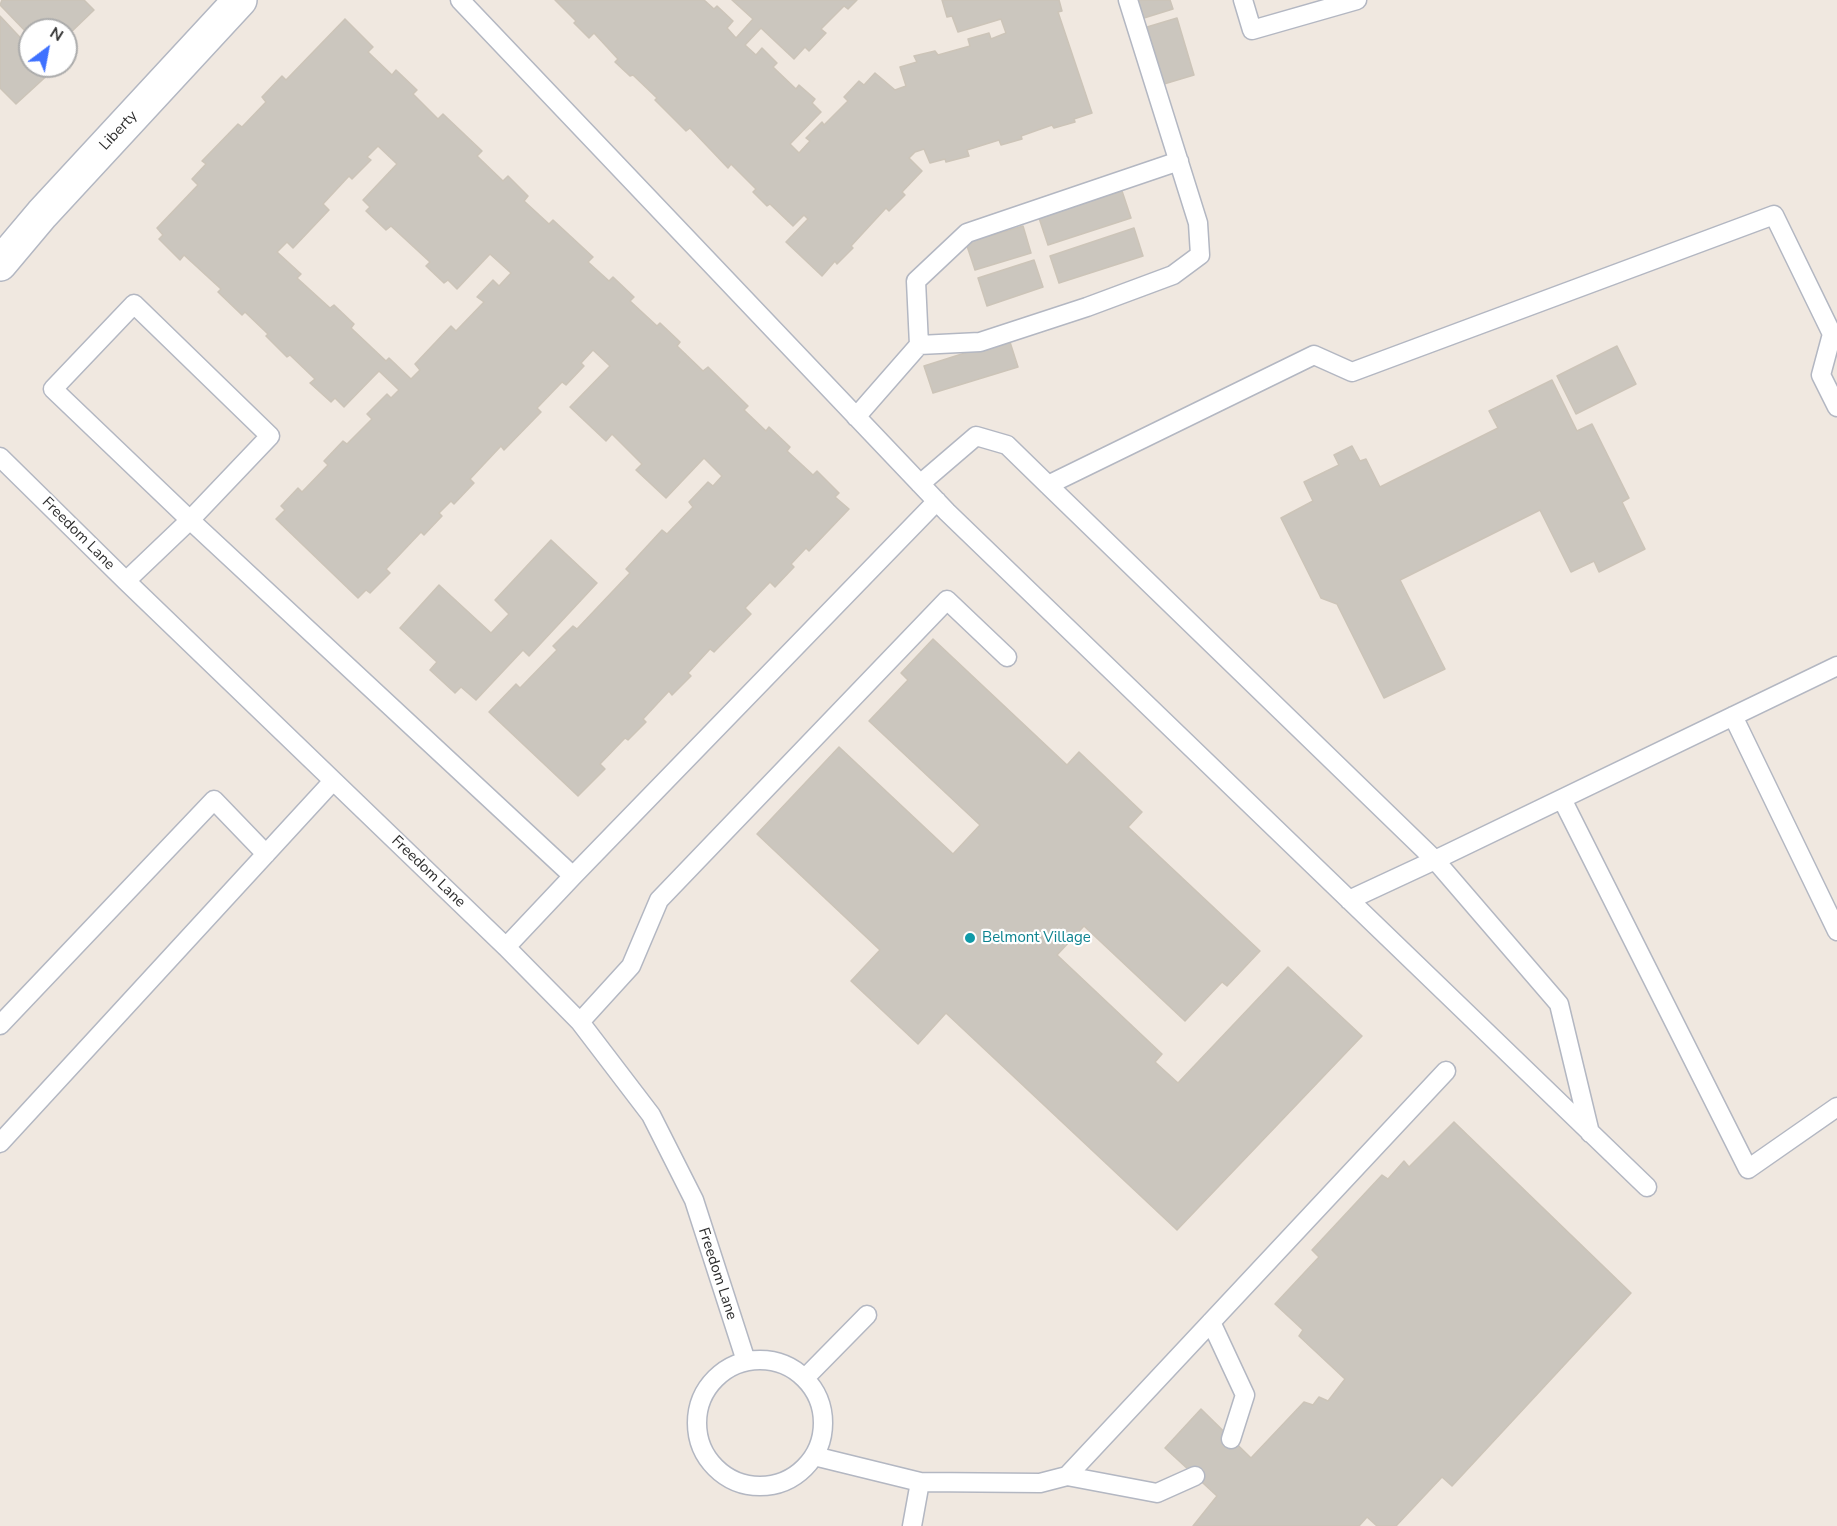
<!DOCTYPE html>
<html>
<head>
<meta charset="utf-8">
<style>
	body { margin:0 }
	#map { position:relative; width:1837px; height:1526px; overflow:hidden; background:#f0e8e0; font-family:"Nunito Sans",sans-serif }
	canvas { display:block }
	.north { position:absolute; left:18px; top:18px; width:60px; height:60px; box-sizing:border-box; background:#fff; border:2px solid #ababab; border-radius:50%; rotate:32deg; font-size:16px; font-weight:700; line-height:24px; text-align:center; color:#2e2e2e }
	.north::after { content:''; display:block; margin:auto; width:21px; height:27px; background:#3e71ff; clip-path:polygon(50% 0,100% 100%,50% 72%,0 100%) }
</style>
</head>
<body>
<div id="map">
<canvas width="1837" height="1526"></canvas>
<div class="north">N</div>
</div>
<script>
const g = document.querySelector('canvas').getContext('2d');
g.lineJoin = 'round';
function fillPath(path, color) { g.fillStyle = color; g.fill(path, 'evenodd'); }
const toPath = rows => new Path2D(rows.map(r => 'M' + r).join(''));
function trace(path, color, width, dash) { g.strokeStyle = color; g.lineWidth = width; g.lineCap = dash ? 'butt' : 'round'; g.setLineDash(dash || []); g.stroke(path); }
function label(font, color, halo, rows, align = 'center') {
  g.font = font + ' "Nunito Sans",sans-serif'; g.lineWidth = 4.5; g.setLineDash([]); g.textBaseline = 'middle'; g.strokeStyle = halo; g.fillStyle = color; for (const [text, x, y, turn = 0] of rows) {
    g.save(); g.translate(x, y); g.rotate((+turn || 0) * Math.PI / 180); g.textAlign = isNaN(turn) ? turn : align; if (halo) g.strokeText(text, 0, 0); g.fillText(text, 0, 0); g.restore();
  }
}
const building = toPath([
	[2,0,84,0,94,10,66,37,66,30,30,30,30,36,0,5,2,0],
	[555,0,704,0,714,9,717,6,733,21,727,28,736,38,753,19,732,0,857,0,848,9,844,6,821,29,826,33,809,51,805,47,794,59,761,28,745,45,756,55,762,48,777,63,773,67,796,89,799,85,815,99,812,103,821,112,790,144,799,153,810,141,806,138,822,122,824,125,848,101,844,97,859,81,864,85,875,73,895,90,906,86,900,67,917,62,914,56,935,51,938,55,970,46,968,39,989,33,991,39,1006,33,1001,19,958,32,952,16,947,17,942,0,1059,0,1062,11,1058,12,1092,113,1074,119,1075,122,1054,128,1052,125,1021,136,1022,139,1001,145,999,140,967,150,969,156,946,162,945,159,930,163,924,149,915,152,909,158,922,171,902,192,905,195,889,211,886,208,851,246,853,248,837,264,835,261,822,276,786,242,808,219,804,215,793,226,770,204,767,206,753,192,756,189,731,164,728,168,690,128,686,131,655,100,657,98,633,75,630,76,615,62,618,59,594,33,589,38,574,23,576,21,555,0],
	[1138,0,1170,0,1173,9,1144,18,1138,0],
	[0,16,30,48,30,66,47,66,52,71,16,104,0,88,0,16],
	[1177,18,1194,75,1164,84,1147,27,1177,18],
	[345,19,373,47,368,52,392,75,396,70,417,90,413,94,438,119,443,114,482,151,477,156,503,181,508,176,528,196,524,201,549,224,553,220,593,257,588,262,609,281,613,277,634,297,630,301,657,326,660,323,680,342,677,346,703,371,708,367,748,406,744,410,766,431,769,427,790,447,787,451,813,475,817,471,839,493,835,497,849,509,809,551,806,548,791,564,794,567,775,587,770,582,745,608,751,614,714,652,710,649,688,673,691,676,672,695,669,691,643,719,646,722,628,740,625,738,600,764,605,769,578,796,489,712,516,684,520,688,557,650,553,646,573,626,577,629,630,573,626,569,662,530,667,534,693,507,689,502,708,482,713,486,722,476,704,458,666,498,636,470,642,464,612,434,606,441,570,407,610,366,593,350,581,363,584,366,566,385,562,382,537,408,541,412,504,450,501,446,470,479,474,483,454,504,451,501,439,513,442,516,424,535,421,532,386,569,390,573,370,593,366,590,358,598,276,519,285,510,281,506,298,488,302,492,328,465,324,461,343,441,347,444,372,419,367,414,387,394,391,398,399,390,379,371,344,407,335,398,331,402,310,383,315,379,290,355,287,357,266,336,268,334,245,312,242,315,218,292,221,289,184,255,180,260,159,239,163,235,157,228,198,185,192,179,206,164,202,161,238,124,242,127,266,102,262,97,282,76,286,80,345,19],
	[378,146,397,164,363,200,370,207,366,211,386,230,391,226,430,262,426,266,444,283,448,280,457,289,490,254,511,273,499,286,493,280,477,297,484,302,456,331,451,326,415,364,420,370,411,379,389,358,386,361,351,328,354,324,334,305,330,308,297,278,301,274,277,252,287,242,293,248,329,210,323,204,349,176,352,179,371,160,367,157,378,146],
	[1122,191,1131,218,1048,245,1039,218,1122,191],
	[1023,226,1031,253,975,270,966,243,1023,226],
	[1134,228,1143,256,1059,283,1050,256,1134,228],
	[1034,260,1043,287,987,306,978,278,1034,260],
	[1009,339,1018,367,933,393,924,366,1009,339],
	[1617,346,1636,384,1576,414,1557,376,1617,346],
	[1552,380,1577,431,1592,424,1629,498,1622,502,1645,549,1599,572,1594,561,1571,572,1540,510,1400,580,1445,669,1384,698,1337,604,1321,598,1281,518,1313,501,1304,482,1339,465,1334,455,1352,446,1360,461,1366,459,1380,487,1498,428,1489,411,1552,380],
	[551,540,597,583,529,656,523,650,476,700,461,687,455,693,430,670,437,662,400,628,439,585,491,633,509,614,495,600,551,540],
	[933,639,1067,765,1079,752,1142,812,1128,827,1260,951,1227,986,1222,982,1185,1021,1084,926,1057,955,1162,1054,1155,1062,1178,1083,1288,967,1362,1036,1177,1230,946,1013,918,1044,851,981,880,950,757,834,839,747,953,854,980,825,869,721,908,680,901,673,933,639],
	[1454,1122,1631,1293,1452,1486,1442,1477,1396,1526,1377,1526,1367,1517,1359,1526,1193,1526,1217,1496,1165,1448,1201,1409,1251,1458,1304,1402,1313,1405,1319,1397,1328,1401,1345,1379,1299,1336,1303,1330,1275,1304,1319,1257,1312,1250,1382,1175,1388,1179,1404,1161,1409,1167,1454,1122]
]);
fillPath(building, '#cbc6be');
trace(building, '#ccc4b8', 1.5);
const lane = toPath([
	[460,0,947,512,1647,1187],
	[1243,0,1252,30,1357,0],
	[919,345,916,281,967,233,1179,161],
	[856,417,919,345,980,342,1087,307,1173,275,1200,255,1198,223,1128,0],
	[0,457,126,581,506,947,580,1022,651,1115,694,1200,746,1361],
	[920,484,976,436,1007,445,1048,485,1435,860,1559,1004,1590,1133],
	[1048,485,1314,355,1352,372,1774,215,1832,334,1821,375,1837,407],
	[126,581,190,520,270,436,134,304,53,389,190,520,573,876],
	[1733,716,1837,931],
	[1562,799,1748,1169,1837,1107],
	[1349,900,1435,860,1837,666],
	[506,947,573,876,937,501],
	[580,1022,631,966,659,900,947,600,1007,657],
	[0,1025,214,800,266,854],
	[0,1143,333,781],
	[1211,1322,1245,1395,1231,1439],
	'697 1423a63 63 0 1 1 126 0a63 63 0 1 1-126 0Z',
	[805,1378,867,1315],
	[814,1456,920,1482,1040,1483,1067,1476,1446,1071],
	[1067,1476,1157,1493,1195,1476],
	[912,1526,920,1482]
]);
const street = toPath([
	[0,264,42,214,240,0]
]);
trace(lane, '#b3b7c2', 21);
trace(street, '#b3b7c2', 36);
trace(lane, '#fff', 18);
trace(street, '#fff', 33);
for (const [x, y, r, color] of [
	[970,938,6,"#0f9aa8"]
]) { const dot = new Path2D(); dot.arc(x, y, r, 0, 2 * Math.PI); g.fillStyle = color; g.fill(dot); trace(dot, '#fff', 2); }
label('15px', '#2e2e2e', '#fff', [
	["Liberty",119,131,-47],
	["Freedom Lane",78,534,45],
	["Freedom Lane",428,872,44],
	["Freedom Lane",717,1274,72]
]);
label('15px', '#0d838f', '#fff', [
	["Belmont Village",982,938]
], 'left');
</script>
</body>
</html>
